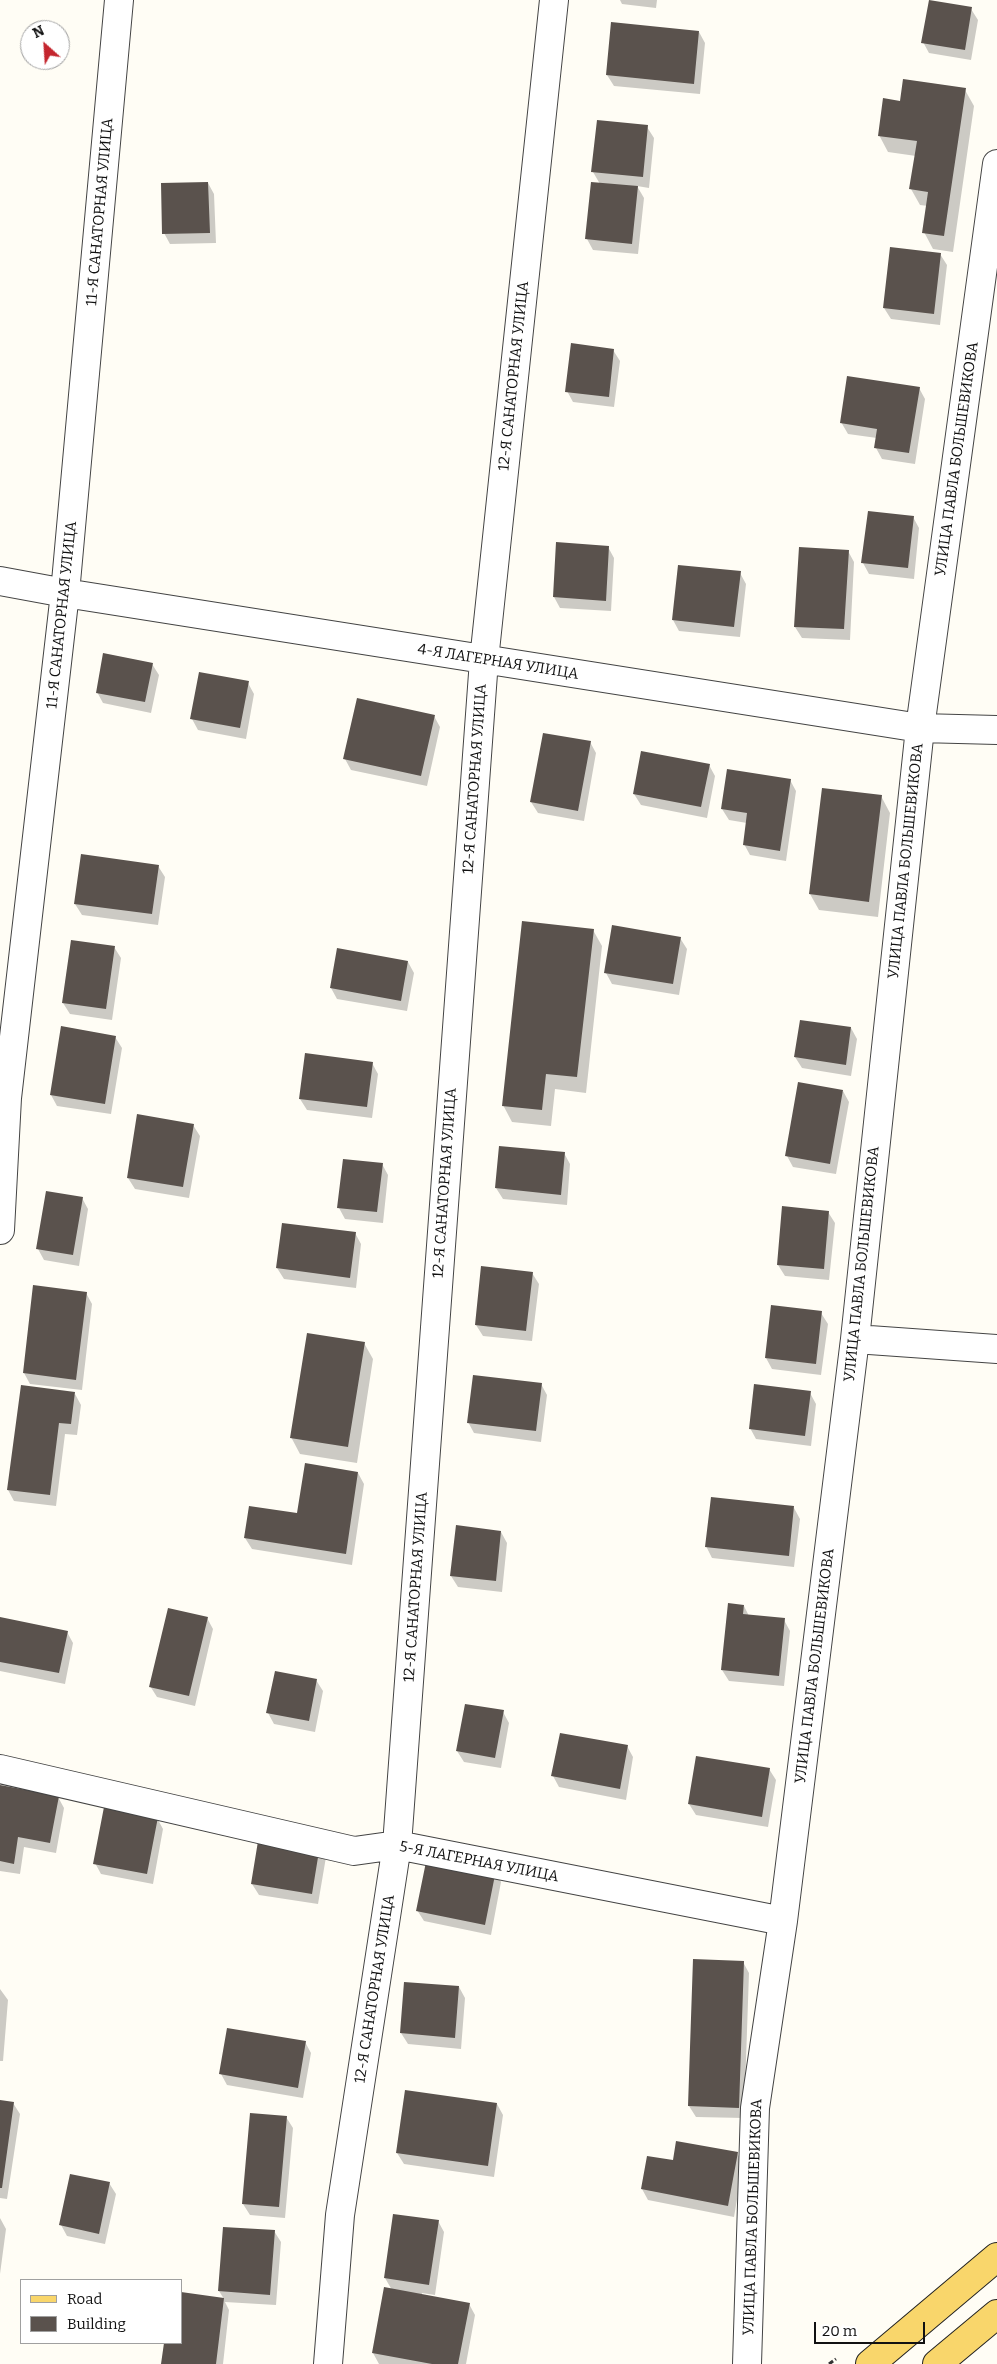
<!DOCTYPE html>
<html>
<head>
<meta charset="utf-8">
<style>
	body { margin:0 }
	#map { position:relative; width:997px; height:2364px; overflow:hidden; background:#fffdf5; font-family:Bitter,serif }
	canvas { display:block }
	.legend { position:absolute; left:20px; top:2279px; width:162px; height:65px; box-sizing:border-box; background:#fff; border:1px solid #a0a0a0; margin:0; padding:6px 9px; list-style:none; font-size:15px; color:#111 }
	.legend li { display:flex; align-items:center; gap:10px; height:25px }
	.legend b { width:25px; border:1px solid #a0a0a0 }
	.north { position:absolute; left:20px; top:20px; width:50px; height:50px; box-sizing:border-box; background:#fff; border:1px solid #a0a0a0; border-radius:50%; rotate:334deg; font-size:14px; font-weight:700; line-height:20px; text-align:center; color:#111 }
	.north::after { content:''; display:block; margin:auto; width:18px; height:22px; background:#c4262e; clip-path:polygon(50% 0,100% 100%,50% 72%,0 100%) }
	.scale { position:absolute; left:814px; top:2322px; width:111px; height:22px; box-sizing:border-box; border:2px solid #111; border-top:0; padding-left:6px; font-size:15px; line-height:18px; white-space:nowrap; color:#111; -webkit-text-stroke:4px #fff; paint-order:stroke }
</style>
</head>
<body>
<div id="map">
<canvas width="997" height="2364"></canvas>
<ul class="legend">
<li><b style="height:6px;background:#f9d66b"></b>Road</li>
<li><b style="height:14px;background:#5a524d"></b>Building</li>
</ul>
<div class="north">N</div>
<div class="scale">20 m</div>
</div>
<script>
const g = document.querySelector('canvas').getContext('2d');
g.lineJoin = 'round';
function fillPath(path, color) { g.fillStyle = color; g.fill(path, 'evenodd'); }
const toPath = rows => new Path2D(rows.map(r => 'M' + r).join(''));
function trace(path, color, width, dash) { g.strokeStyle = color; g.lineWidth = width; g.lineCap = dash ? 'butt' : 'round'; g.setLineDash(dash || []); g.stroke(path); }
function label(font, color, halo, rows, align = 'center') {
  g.font = font + ' Bitter,serif'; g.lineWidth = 5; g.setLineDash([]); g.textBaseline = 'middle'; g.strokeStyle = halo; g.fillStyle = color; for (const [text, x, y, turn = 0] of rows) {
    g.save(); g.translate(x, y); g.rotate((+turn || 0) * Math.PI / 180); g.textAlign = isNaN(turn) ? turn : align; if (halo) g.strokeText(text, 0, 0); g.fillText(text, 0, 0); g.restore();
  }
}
fillPath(toPath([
	[620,0,657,0,656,8,622,4],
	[971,9,978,20,971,60,929,53,923,42],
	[699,32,705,43,700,94,614,86,607,75],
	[965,90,974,106,953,252,933,249,924,232,928,206,920,205,911,189,916,156,888,152,879,135,901,102],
	[647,127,654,138,649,188,637,186,644,198,638,254,593,250,587,239,600,184,593,172],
	[208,183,214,194,216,243,170,244,164,233],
	[891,248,940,254,947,265,940,325,891,319,884,308],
	[613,350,620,361,614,407,573,402,567,391],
	[919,388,925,399,915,464,882,459,876,448,877,438,848,434,841,422],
	[913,517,919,528,914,579,869,574,863,563],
	[608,547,614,558,611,611,560,608,554,597],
	[848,551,854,562,850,640,802,638,795,627],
	[740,573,746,584,740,637,679,631,673,620],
	[152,664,159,675,151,713,103,703,97,692],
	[248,683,254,694,246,739,198,730,192,719],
	[434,716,440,727,427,786,351,770,345,759],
	[590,742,596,753,584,821,538,813,531,802],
	[709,765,715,776,707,818,641,805,634,794],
	[790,780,796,791,786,861,750,855,744,844,747,823,729,820,722,809],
	[823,789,881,796,890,813,878,917,819,910,810,894],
	[158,866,165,877,158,925,82,915,75,904],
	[593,930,602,946,586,1093,555,1089,551,1126,512,1122,503,1105],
	[680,938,687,949,679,995,612,984,606,973],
	[114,947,121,958,112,1020,70,1014,63,1003],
	[408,962,414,973,407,1011,337,999,331,988],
	[62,1028,115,1037,122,1048,111,1114,57,1106,51,1095],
	[851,1028,857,1039,851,1076,802,1068,795,1057],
	[372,1063,378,1074,372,1118,307,1110,300,1099],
	[843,1091,849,1102,836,1174,793,1167,787,1156],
	[193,1125,200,1136,189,1198,135,1189,128,1178],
	[500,1148,564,1153,570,1164,567,1205,503,1199,496,1188],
	[382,1164,388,1175,383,1223,345,1219,339,1208],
	[82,1198,88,1209,79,1266,44,1260,38,1249],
	[828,1212,835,1223,829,1280,785,1276,778,1265],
	[355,1233,361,1244,356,1288,284,1279,277,1268],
	[532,1273,539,1284,532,1341,483,1336,476,1325],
	[86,1293,92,1304,82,1390,30,1384,24,1373],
	[821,1313,828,1324,821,1375,772,1369,766,1358],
	[364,1343,373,1359,357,1463,300,1454,291,1437],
	[541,1384,547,1395,541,1442,474,1433,468,1422],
	[810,1393,816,1404,811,1446,756,1439,750,1428],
	[75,1394,81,1405,77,1435,65,1434,56,1506,14,1501,8,1490],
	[358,1473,364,1484,352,1565,252,1549,245,1538,298,1514],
	[794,1508,800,1519,794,1567,712,1558,706,1546],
	[501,1532,507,1543,502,1592,458,1587,451,1576],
	[744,1606,749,1616,784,1620,790,1631,784,1686,729,1681,722,1670],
	[207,1618,213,1629,195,1706,157,1697,150,1686],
	[0,1619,67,1632,73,1643,65,1684,0,1671],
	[316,1680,323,1691,315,1732,274,1724,268,1713],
	[503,1712,509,1723,501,1768,464,1762,457,1751],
	[627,1746,633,1757,626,1800,559,1787,553,1776],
	[769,1769,776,1780,768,1827,696,1815,689,1804],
	[0,1786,58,1797,64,1808,56,1853,24,1847,20,1874,0,1871],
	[157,1818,163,1829,153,1884,101,1874,95,1863],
	[260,1837,326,1857,318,1904,259,1895,252,1884],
	[495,1871,501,1882,491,1935,424,1921,417,1910],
	[743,1962,749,1973,744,2118,696,2117,689,2106],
	[459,1987,465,1998,461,2049,408,2044,401,2033],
	[0,1989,8,2000,3,2061,0,2061],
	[305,2042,311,2053,303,2098,227,2085,221,2074],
	[0,2101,13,2103,20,2114,7,2199,0,2198],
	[497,2104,503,2115,494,2177,404,2164,397,2153],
	[286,2117,293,2128,285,2218,250,2215,243,2204],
	[737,2153,743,2164,734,2217,648,2200,642,2189,674,2162],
	[109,2183,116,2194,105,2244,67,2236,61,2225],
	[0,2218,6,2229,0,2274],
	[438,2221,444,2232,435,2295,422,2293,422,2296,469,2304,475,2315,466,2364,379,2364,373,2353,392,2290,385,2278],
	[274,2231,281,2242,276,2305,225,2302,229,2310,223,2364,162,2364,165,2343,181,2343,181,2294,224,2299,219,2291]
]), '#0003');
fillPath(toPath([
	[929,0,972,7,965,50,921,43],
	[611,22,699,31,694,84,606,75],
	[903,79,966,88,944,236,922,233,928,192,909,189,917,141,878,136,883,98,900,101],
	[597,120,648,125,643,177,591,172],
	[208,182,210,233,162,234,161,183],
	[591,182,638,186,632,244,585,239],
	[890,247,941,253,934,314,883,308],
	[571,343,614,349,609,397,565,392],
	[847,376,920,387,909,453,874,448,877,429,840,423],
	[868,511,914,516,908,568,861,563],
	[556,542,609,546,606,601,553,597],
	[799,547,849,550,844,629,794,627],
	[678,565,741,571,734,627,672,620],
	[103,653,153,663,145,702,96,693],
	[199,672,249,681,240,728,190,719],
	[357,698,435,715,421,776,343,759],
	[543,733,591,741,578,811,530,802],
	[641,751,710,764,701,807,633,794],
	[727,769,791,779,780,851,743,845,747,813,721,809],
	[822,788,882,795,869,902,809,894],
	[81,854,159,865,152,914,74,904],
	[522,921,594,929,577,1077,546,1074,542,1110,502,1106],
	[612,925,681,937,673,984,604,973],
	[71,940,115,946,106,1009,62,1003],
	[337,948,408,961,401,1001,330,988],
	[800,1020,851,1027,846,1065,794,1057],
	[61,1026,116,1036,105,1104,50,1095],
	[305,1053,373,1062,367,1107,299,1099],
	[798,1082,843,1090,830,1164,785,1156],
	[137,1114,194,1124,183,1187,127,1178],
	[499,1146,565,1152,561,1195,495,1188],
	[343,1159,383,1163,377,1212,337,1208],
	[46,1191,83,1197,73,1255,36,1249],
	[782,1206,829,1211,824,1269,777,1265],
	[282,1223,356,1232,350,1278,276,1268],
	[481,1266,533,1272,526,1331,475,1325],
	[33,1285,87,1292,76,1380,23,1373],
	[771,1305,822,1311,816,1364,765,1358],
	[307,1333,365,1342,348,1447,290,1438],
	[473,1375,542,1383,536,1431,467,1423],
	[754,1384,811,1391,805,1436,749,1429],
	[21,1385,75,1392,71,1424,59,1423,50,1495,7,1490],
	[305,1463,358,1472,346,1554,244,1538,249,1506,297,1513],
	[711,1497,794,1506,789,1556,705,1547],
	[456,1525,501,1531,496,1581,450,1576],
	[728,1603,744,1605,743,1614,785,1618,779,1676,721,1670],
	[168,1608,208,1617,189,1696,149,1687],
	[0,1617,68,1631,59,1673,0,1662],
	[275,1671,317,1679,309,1721,266,1713],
	[465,1704,504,1710,495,1758,456,1751],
	[560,1733,628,1745,620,1789,551,1776],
	[696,1756,770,1768,762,1817,688,1804],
	[0,1785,59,1796,50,1843,18,1837,14,1864,0,1861],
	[104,1807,158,1817,147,1874,93,1864],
	[259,1835,320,1845,312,1894,251,1884],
	[427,1857,496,1870,485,1925,416,1911],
	[693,1959,744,1961,739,2108,688,2106],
	[404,1982,459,1986,455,2038,400,2033],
	[227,2028,306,2041,298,2088,219,2074],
	[405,2090,497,2103,488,2166,396,2153],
	[0,2100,14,2102,2,2188,0,2188],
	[250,2113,287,2116,279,2207,242,2204],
	[676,2141,738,2152,728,2206,641,2189,647,2156,673,2160],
	[70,2174,110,2182,99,2234,59,2225],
	[393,2214,439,2220,429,2285,384,2278],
	[223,2227,275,2230,270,2295,218,2291],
	[384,2287,470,2303,458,2364,432,2364,372,2353],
	[181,2292,224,2298,216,2364,161,2364,164,2343,181,2343]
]), '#5a524d');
const minor = toPath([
	[0,581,65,593,920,728,997,730],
	[0,1230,7,1098,65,593,119,0],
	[855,1339,997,1349],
	[0,1769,354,1851,397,1845,783,1921],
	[328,2364,340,2215,397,1845,484,660,554,0],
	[747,2364,755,2108,783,1921,855,1339,920,728,997,164]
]);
const major = toPath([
	[870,2364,997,2257],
	[937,2364,997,2314]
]);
trace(minor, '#444', 30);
trace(major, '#222', 30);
trace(toPath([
	[829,2364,836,2359]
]), '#333', 3, [5, 2.5]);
trace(minor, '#fff', 28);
trace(major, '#f9d66b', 28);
label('15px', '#111', '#fff', [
	["11-Я САНАТОРНАЯ УЛИЦА",100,212,-85],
	["12-Я САНАТОРНАЯ УЛИЦА",514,376,-84],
	["УЛИЦА ПАВЛА БОЛЬШЕВИКОВА",957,459,-82],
	["11-Я САНАТОРНАЯ УЛИЦА",62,615,-84],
	["4-Я ЛАГЕРНАЯ УЛИЦА",498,662,9],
	["12-Я САНАТОРНАЯ УЛИЦА",475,779,-86],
	["УЛИЦА ПАВЛА БОЛЬШЕВИКОВА",906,861,-84],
	["12-Я САНАТОРНАЯ УЛИЦА",445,1183,-86],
	["УЛИЦА ПАВЛА БОЛЬШЕВИКОВА",862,1264,-84],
	["12-Я САНАТОРНАЯ УЛИЦА",416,1587,-86],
	["УЛИЦА ПАВЛА БОЛЬШЕВИКОВА",815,1666,-83],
	["5-Я ЛАГЕРНАЯ УЛИЦА",479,1862,11],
	["12-Я САНАТОРНАЯ УЛИЦА",375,1989,-81],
	["УЛИЦА ПАВЛА БОЛЬШЕВИКОВА",753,2217,-88]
]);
</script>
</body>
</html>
